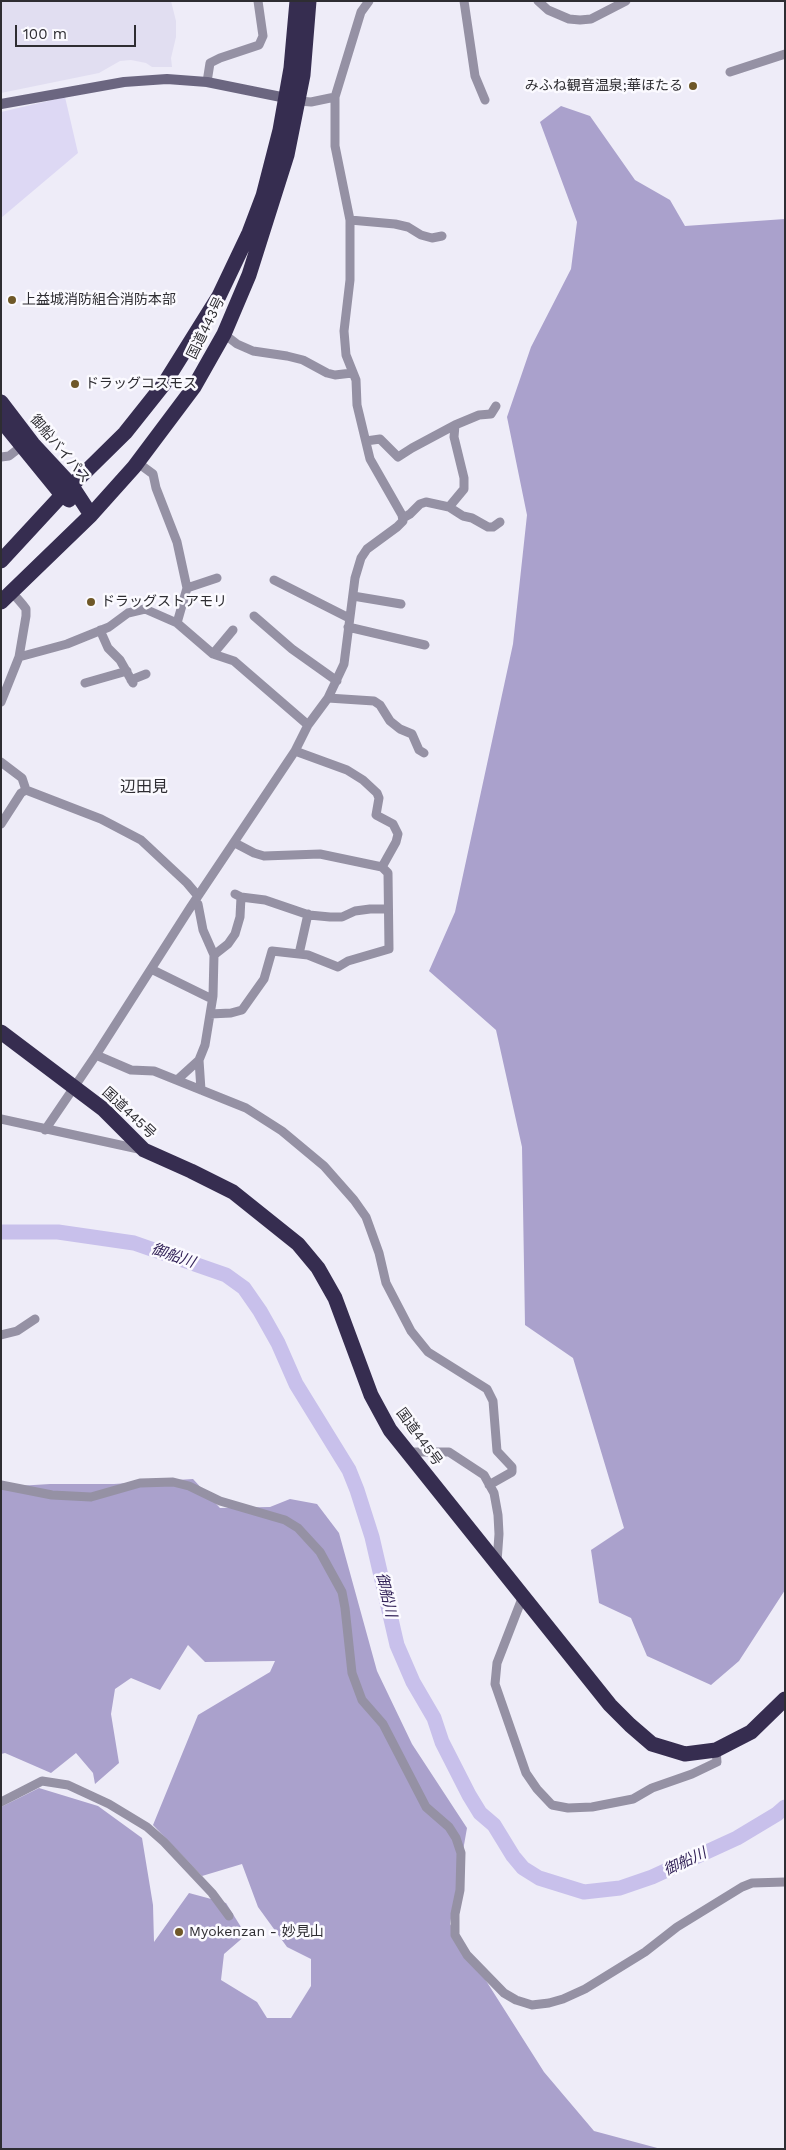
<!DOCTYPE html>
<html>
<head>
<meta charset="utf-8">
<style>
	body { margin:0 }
	#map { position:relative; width:786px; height:2150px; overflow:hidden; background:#eeecf8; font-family:"Work Sans",sans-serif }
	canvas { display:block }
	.frame { position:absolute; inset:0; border:2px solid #2e2d32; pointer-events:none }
	.scale { position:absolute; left:15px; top:25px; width:121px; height:22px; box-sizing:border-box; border:2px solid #2e2d32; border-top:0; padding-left:6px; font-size:15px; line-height:18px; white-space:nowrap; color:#2e2d32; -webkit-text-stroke:4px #fbfaff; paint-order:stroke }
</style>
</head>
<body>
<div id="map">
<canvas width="786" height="2150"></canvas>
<div class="frame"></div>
<div class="scale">100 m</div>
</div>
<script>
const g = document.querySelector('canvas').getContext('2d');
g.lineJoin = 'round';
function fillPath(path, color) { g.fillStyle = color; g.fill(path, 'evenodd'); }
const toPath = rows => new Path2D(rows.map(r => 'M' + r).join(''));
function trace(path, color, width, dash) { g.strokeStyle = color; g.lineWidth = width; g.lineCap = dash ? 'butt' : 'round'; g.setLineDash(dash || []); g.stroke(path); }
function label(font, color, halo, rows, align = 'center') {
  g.font = font + ' "Work Sans","Noto Sans JP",sans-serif'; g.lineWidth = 5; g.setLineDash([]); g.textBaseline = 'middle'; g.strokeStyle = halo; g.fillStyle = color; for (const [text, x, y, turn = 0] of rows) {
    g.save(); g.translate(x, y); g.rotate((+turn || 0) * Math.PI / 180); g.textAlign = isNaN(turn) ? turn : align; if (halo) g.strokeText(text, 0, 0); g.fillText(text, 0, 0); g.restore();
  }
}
fillPath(toPath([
	[1,1,171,1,176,21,176,37,171,58,172,67,152,67,146,63,131,60,120,61,99,73,1,93]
]), '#e1def1');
fillPath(toPath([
	[65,97,78,153,1,218,1,112]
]), '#ddd8f4');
fillPath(toPath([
	[561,106,590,116,635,180,670,200,685,226,785,219,785,1590,739,1661,711,1685,647,1656,631,1618,599,1603,591,1550,624,1528,573,1358,525,1325,522,1147,496,1030,429,971,455,912,513,644,527,515,507,417,531,347,571,269,577,222,540,122],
	[193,1479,220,1508,270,1507,290,1499,317,1504,339,1533,377,1671,412,1744,467,1828,450,1924,544,2072,594,2131,661,2149,1,2149,1,1807,39,1788,98,1806,142,1838,153,1905,154,1942,189,1893,226,1903,246,1935,224,1954,221,1980,257,2002,267,2018,291,2018,311,1986,311,1959,287,1947,258,1907,242,1864,202,1876,153,1825,198,1715,270,1672,275,1661,205,1662,188,1645,160,1690,131,1678,115,1689,111,1714,119,1763,95,1784,93,1773,76,1753,51,1773,5,1753,1,1754,1,1487,50,1484,114,1484]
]), '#aaa1cc');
trace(toPath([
	[1,1232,58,1232,134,1243,226,1275,244,1288,260,1311,278,1343,296,1384,349,1470,357,1490,372,1537,397,1645,413,1682,434,1718,442,1742,469,1795,480,1813,494,1825,513,1856,523,1868,539,1878,584,1892,620,1888,652,1877,737,1838,777,1814,785,1807]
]), '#c8c0eb', 15);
trace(toPath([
	[464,1,475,76,485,100],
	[538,1,548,10,569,19,580,20,591,19,626,1],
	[730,72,785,54],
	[207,82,210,63,220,58,259,45,263,36,258,1],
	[299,101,311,102,335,97],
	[350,220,395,224,408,227,421,235,432,238,442,236],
	[224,334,237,344,253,351,287,356,303,360,327,373,335,375,352,373],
	[366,441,380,439,398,457,412,448,455,425,479,415,491,414,496,406],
	[1,457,9,456,22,446],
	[138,463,153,474,156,488,177,542,187,588,177,623],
	[449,507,463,516,472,518,488,527,493,527,500,522],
	[403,518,410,514,420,504,426,502,449,507,464,489,464,478,454,437,455,425],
	[274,580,349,618],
	[187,588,217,578],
	[353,596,401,604],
	[254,616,292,649,337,681],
	[348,627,425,645],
	[100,630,108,648,120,660,133,683],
	[213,654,233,630],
	[19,657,67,644,109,627,128,613,145,609,177,623,213,654,234,661,308,725],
	[131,680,146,674],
	[85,683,127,671],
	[328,698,374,701,380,705,390,721,400,729,412,734,419,750,424,753],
	[1,702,19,657,26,616,26,609,23,605,17,598,9,593],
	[1,762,22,778,26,790,101,819,141,840,187,883,198,896],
	[1,824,21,793,26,790],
	[235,843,254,853,264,856,320,854,382,867],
	[235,894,241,897,265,900,309,915,330,917,342,917,355,911,370,909,388,909],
	[195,902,198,904,203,930,214,955,213,996,205,1045,199,1060,201,1090],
	[299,954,308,914],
	[214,955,228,944,235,934,240,917,241,897],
	[151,969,212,999],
	[210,1014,231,1013,242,1010,264,979,272,951,308,955,338,967,348,961,389,949,388,873,382,867,396,842,398,834,393,824,376,815,379,798,377,793,363,780,347,770,295,751],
	[96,1055,131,1070,154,1071,246,1108,282,1131,324,1166,354,1200,366,1217,379,1253,386,1283,411,1331,428,1352,487,1389,493,1401,497,1451,512,1467,512,1472,489,1485],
	[177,1080,199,1060],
	[1,1119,143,1150],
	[45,1130,96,1055,190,908,295,751,308,725,328,698,344,664,355,578,361,558,367,549,397,527,403,521,402,515,370,459,357,405,356,380,346,355,344,331,350,280,350,220,335,146,335,97,361,12,369,1],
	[1,1335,17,1331,35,1319],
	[407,1452,449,1452,484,1475,494,1493,498,1515,499,1534,497,1562],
	[1,1485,52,1495,91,1497,140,1483,173,1482,189,1486,220,1501,285,1520,298,1528,320,1552,342,1592,345,1608,352,1673,362,1700,383,1724,426,1807,449,1827,456,1838,461,1853,460,1890,455,1914,455,1935,467,1955,504,1993,516,2000,532,2005,549,2003,563,1999,585,1989,645,1952,677,1927,742,1887,752,1883,785,1882],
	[523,1596,497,1663,495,1684,526,1773,537,1789,552,1805,568,1808,592,1807,633,1799,652,1788,692,1774,717,1762,716,1750],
	[1,1802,42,1781,68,1785,109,1804,147,1827,164,1842,212,1893,229,1916]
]), '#9591a4', 9);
trace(toPath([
	[1,104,124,82,167,79,207,82,291,99]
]), '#6b6680', 10);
trace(toPath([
	[1,402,33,444,72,486,91,515],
	[1,420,62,495,69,500],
	[1,561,62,495,125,433,164,384,219,296,249,233,263,196,280,130,291,68,297,1],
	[1,602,91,515,134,467,194,387,224,334,249,275,287,155,303,75,309,1],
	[1,1032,103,1109,144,1150,191,1171,233,1192,298,1244,318,1268,335,1298,371,1395,390,1430,610,1705,630,1725,652,1744,662,1747,685,1754,716,1750,751,1732,785,1699]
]), '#362d50', 15);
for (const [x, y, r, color] of [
	[693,86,5,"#6f5828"],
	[12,300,5,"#6f5828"],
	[75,384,5,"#6f5828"],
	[91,602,5,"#6f5828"],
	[179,1932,5,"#6f5828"]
]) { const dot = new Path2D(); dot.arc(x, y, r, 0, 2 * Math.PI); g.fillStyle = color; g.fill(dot); trace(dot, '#fbfaff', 2); }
label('14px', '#2e2d32', '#fbfaff', [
	["みふね観音温泉;華ほたる",683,86,"right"],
	["上益城消防組合消防本部",22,300],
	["ドラッグコスモス",85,384],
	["ドラッグストアモリ",101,602],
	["Myokenzan - 妙見山",189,1932]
], 'left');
label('14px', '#2e2d32', '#fbfaff', [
	["国道443号",206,328,-64],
	["御船バイパス",60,449,50],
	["国道445号",129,1113,43],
	["国道445号",419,1437,54]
]);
label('italic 15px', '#342459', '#fbfaff', [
	["御船川",173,1256,19],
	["御船川",386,1595,77],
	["御船川",685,1862,-25]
]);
label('16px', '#2e2d32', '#fbfaff', [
	["辺田見",144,787]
]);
</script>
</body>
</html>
